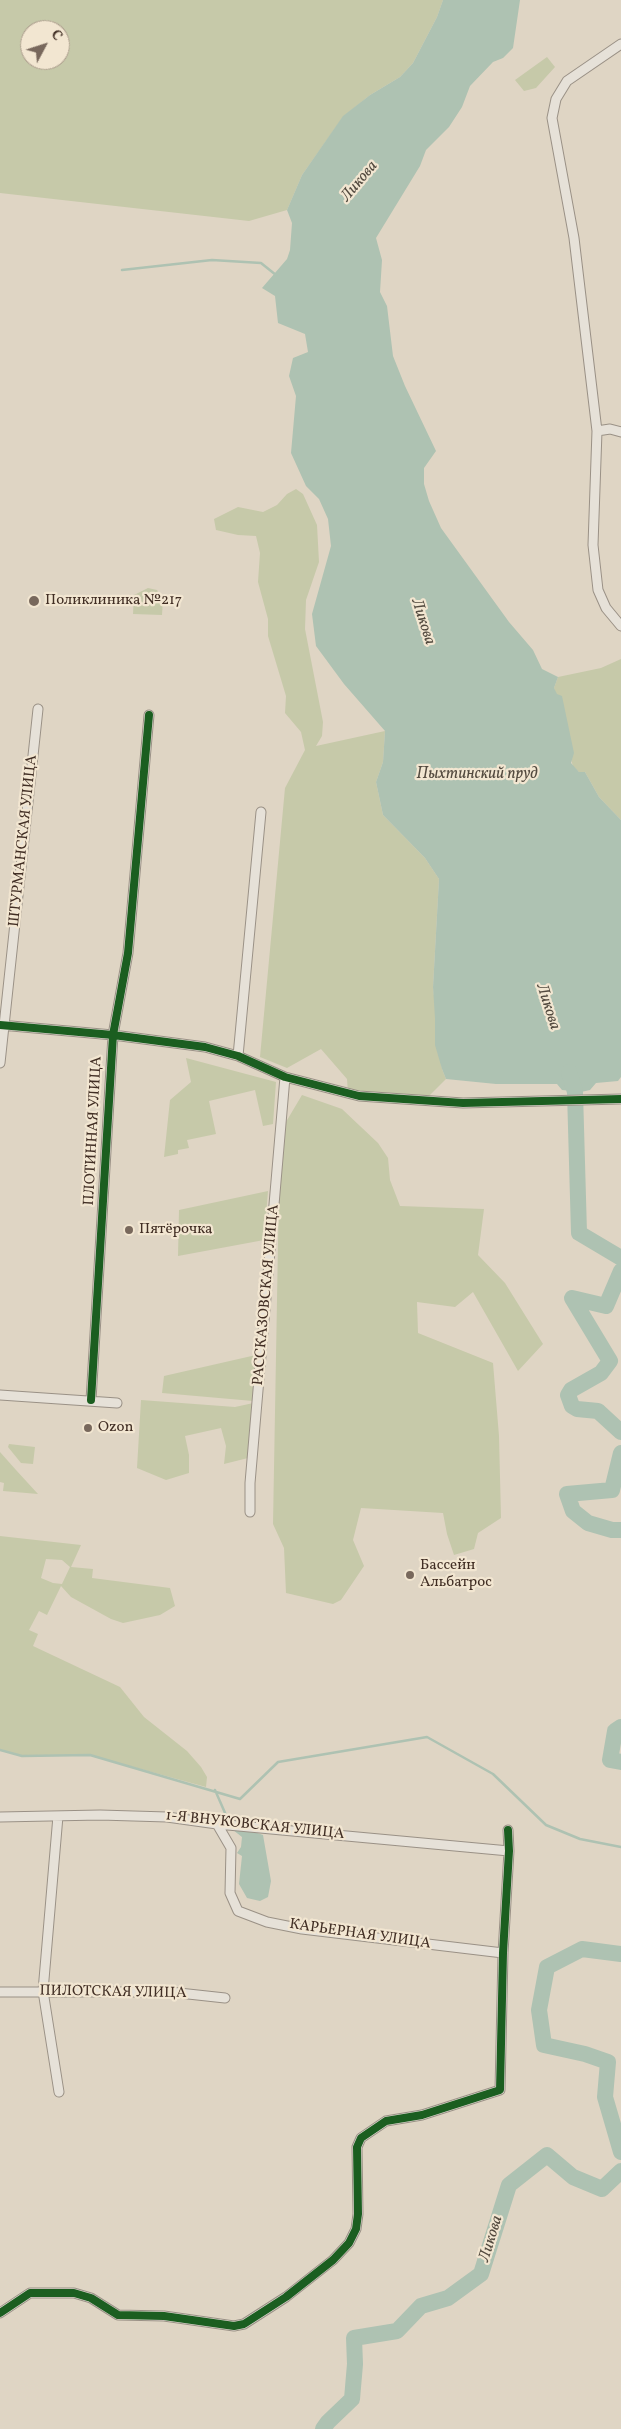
<!DOCTYPE html>
<html>
<head>
<meta charset="utf-8">
<style>
	body { margin:0 }
	#map { position:relative; width:621px; height:2429px; overflow:hidden; background:#dfd5c4; font-family:Vollkorn,serif }
	canvas { display:block }
	.north { position:absolute; left:20px; top:20px; width:50px; height:50px; box-sizing:border-box; background:#f2e6d1; border:1px solid #ab9c8c; border-radius:50%; rotate:50deg; font-size:14px; font-weight:700; line-height:20px; text-align:center; color:#412e24 }
	.north::after { content:''; display:block; margin:auto; width:18px; height:22px; background:#78685c; clip-path:polygon(50% 0,100% 100%,50% 72%,0 100%) }
</style>
</head>
<body>
<div id="map">
<canvas width="621" height="2429"></canvas>
<div class="north">С</div>
</div>
<script>
const g = document.querySelector('canvas').getContext('2d');
g.lineJoin = 'round';
function fillPath(path, color) { g.fillStyle = color; g.fill(path, 'evenodd'); }
const toPath = rows => new Path2D(rows.map(r => 'M' + r).join(''));
function trace(path, color, width, dash) { g.strokeStyle = color; g.lineWidth = width; g.lineCap = dash ? 'butt' : 'round'; g.setLineDash(dash || []); g.stroke(path); }
function label(font, color, halo, rows, align = 'center') {
  g.font = font + ' Vollkorn,serif'; g.lineWidth = 4.5; g.setLineDash([]); g.textBaseline = 'middle'; g.strokeStyle = halo; g.fillStyle = color; for (const [text, x, y, turn = 0] of rows) {
    g.save(); g.translate(x, y); g.rotate((+turn || 0) * Math.PI / 180); g.textAlign = isNaN(turn) ? turn : align; if (halo) g.strokeText(text, 0, 0); g.fillText(text, 0, 0); g.restore();
  }
}
fillPath(toPath([
	[0,0,443,0,437,17,413,63,400,77,370,95,343,117,302,175,287,210,249,221,0,193],
	[30,30,60,30,60,60,30,60],
	[547,57,555,67,536,88,524,91,515,80],
	[296,489,303,494,317,525,319,562,306,600,305,629,323,722,322,736,316,746,385,731,383,762,376,782,383,815,425,858,439,879,433,987,442,1069,446,1079,424,1101,348,1093,347,1079,321,1049,287,1068,260,1057,285,788,305,750,301,732,285,713,286,696,268,636,268,619,258,582,260,553,256,536,238,535,216,530,214,519,238,507,263,512,277,505,287,494],
	[148,588,157,590,163,599,162,615,133,614,134,595],
	[621,659,621,820,599,797,585,772,579,772,573,767,554,688,558,677,601,668],
	[186,1058,276,1082,273,1124,263,1126,255,1090,209,1101,216,1134,187,1140,189,1148,178,1150,178,1154,164,1157,170,1100,191,1082],
	[302,1095,342,1109,378,1143,388,1158,390,1180,400,1206,484,1209,478,1255,505,1283,543,1344,518,1371,473,1292,455,1307,417,1302,418,1333,493,1363,499,1436,501,1518,478,1533,474,1549,454,1555,447,1534,443,1513,361,1508,353,1540,364,1566,341,1600,333,1604,286,1593,284,1548,273,1524,280,1132],
	[268,1191,264,1240,178,1256,179,1210],
	[256,1355,253,1401,162,1393,164,1376],
	[141,1400,235,1407,258,1402,252,1457,224,1464,226,1446,221,1428,185,1436,189,1455,189,1473,166,1480,137,1468],
	[9,1444,35,1447,33,1464,21,1463,8,1447],
	[0,1452,16,1470,38,1494,3,1491,4,1483,0,1482],
	[0,1536,81,1545,71,1567,93,1569,92,1578,170,1588,175,1606,160,1615,123,1623,111,1619,71,1597,61,1586,47,1615,39,1611,29,1630,38,1634,33,1646,120,1687,144,1717,187,1751,201,1767,207,1777,206,1787,90,1755,22,1756,0,1750],
	[46,1559,62,1560,70,1567,62,1584,53,1583,41,1578]
]), '#c6c9a9');
fillPath(toPath([
	[443,0,520,0,513,48,503,58,493,62,470,86,462,107,449,127,426,150,420,166,376,238,382,260,380,292,387,306,393,356,405,386,436,451,424,468,424,484,429,501,441,528,509,622,533,650,542,669,558,677,554,688,557,694,562,696,574,753,571,763,579,772,585,772,599,797,621,820,621,1077,618,1081,596,1083,590,1090,581,1092,562,1090,557,1084,496,1084,446,1079,442,1069,435,1045,435,1018,433,987,439,879,425,858,383,815,376,782,383,762,385,731,344,684,316,646,312,614,331,546,328,519,319,499,306,486,291,453,296,396,289,376,293,358,308,352,305,334,278,323,275,296,262,288,287,259,290,250,292,223,287,210,302,175,343,116,370,95,400,77,413,63,437,17],
	[243,1828,263,1835,271,1881,268,1897,260,1901,247,1898,239,1884,242,1856,237,1853,241,1847,242,1837,233,1830]
]), '#aec2b2');
trace(toPath([
	[122,270,212,260,261,263,276,275],
	[0,1750,22,1756,90,1755,240,1799,278,1762,427,1737,493,1774,546,1825,580,1839,621,1847],
	[215,1790,229,1822]
]), '#aec2b2', 2.5);
trace(toPath([
	[569,1072,575,1092,579,1233,621,1258],
	[621,1271,606,1306,572,1298,610,1361,601,1373,571,1390,568,1395,572,1406,577,1409,598,1411,621,1432],
	[621,1453,612,1490,567,1494,573,1511,588,1523,612,1530,621,1530],
	[621,1727,615,1731,610,1760,621,1762],
	[621,1954,582,1949,547,1967,539,2010,544,2045,585,2054,608,2062,605,2097,621,2152],
	[323,2429,328,2422,352,2399,355,2364,354,2338,397,2331,421,2306,448,2298,481,2274,509,2185,547,2155,573,2177,602,2189,621,2171]
]), '#aec2b2', 16);
const minor = toPath([
	[621,44,567,81,556,99,552,118,574,238,597,431,593,545,598,590,606,608,621,626],
	[597,431,610,429,621,432],
	[0,1025,113,1035,205,1047,238,1056,285,1077,359,1096,463,1103,621,1099],
	[238,1056,261,812],
	[0,1063,38,709],
	[0,1395,117,1403],
	[91,1400,113,1035,128,953,149,715],
	[250,1512,250,1483,285,1077],
	[58,1816,43,1991,59,2092],
	[0,1817,100,1815,167,1817,217,1824,509,1851],
	[217,1824,231,1848,230,1893,238,1911,267,1922,302,1929,503,1953],
	[0,1992,170,1992,225,1998],
	[0,2313,30,2293,74,2293,91,2298,118,2315,164,2316,234,2326,244,2324,286,2297,333,2260,349,2243,356,2229,358,2214,357,2147,361,2138,386,2121,422,2115,500,2090,503,1953,509,1851,508,1830]
]);
trace(minor, '#9a9186', 11);
trace(minor, '#e6e1d8', 9);
trace(toPath([
	[0,1025,113,1035,205,1047,238,1056,285,1077,359,1096,463,1103,621,1099],
	[91,1400,113,1035,128,953,149,715],
	[0,2313,30,2293,74,2293,91,2298,118,2315,164,2316,234,2326,244,2324,286,2297,333,2260,349,2243,356,2229,358,2214,357,2147,361,2138,386,2121,422,2115,500,2090,503,1953,509,1851,508,1830]
]), '#1b5e20', 8);
for (const [x, y, r, color] of [
	[34,601,6,"#78685c"],
	[129,1230,5,"#78685c"],
	[88,1428,5,"#78685c"],
	[410,1575,5,"#78685c"]
]) { const dot = new Path2D(); dot.arc(x, y, r, 0, 2 * Math.PI); g.fillStyle = color; g.fill(dot); trace(dot, '#f2e6d1', 2); }
label('15px', '#412e24', '#f2e6d1', [
	["Поликлиника №217",45,601],
	["Пятёрочка",139,1230],
	["Ozon",98,1428],
	["Бассейн",420,1566],
	["Альбатрос",420,1583]
], 'left');
label('15px', '#412e24', '#f2e6d1', [
	["ШТУРМАНСКАЯ УЛИЦА",24,841,-84],
	["ПЛОТИННАЯ УЛИЦА",94,1131,-87],
	["РАССКАЗОВСКАЯ УЛИЦА",267,1295,-85],
	["1-Я ВНУКОВСКАЯ УЛИЦА",255,1826,6],
	["КАРЬЕРНАЯ УЛИЦА",360,1935,8],
	["ПИЛОТСКАЯ УЛИЦА",113,1993,1]
]);
label('italic 16px', '#534a3f', '#f2e6d1', [
	["Ликова",360,182,-50],
	["Ликова",422,622,72],
	["Пыхтинский пруд",477,775],
	["Ликова",547,1007,72],
	["Ликова",492,2239,-73]
]);
</script>
</body>
</html>
